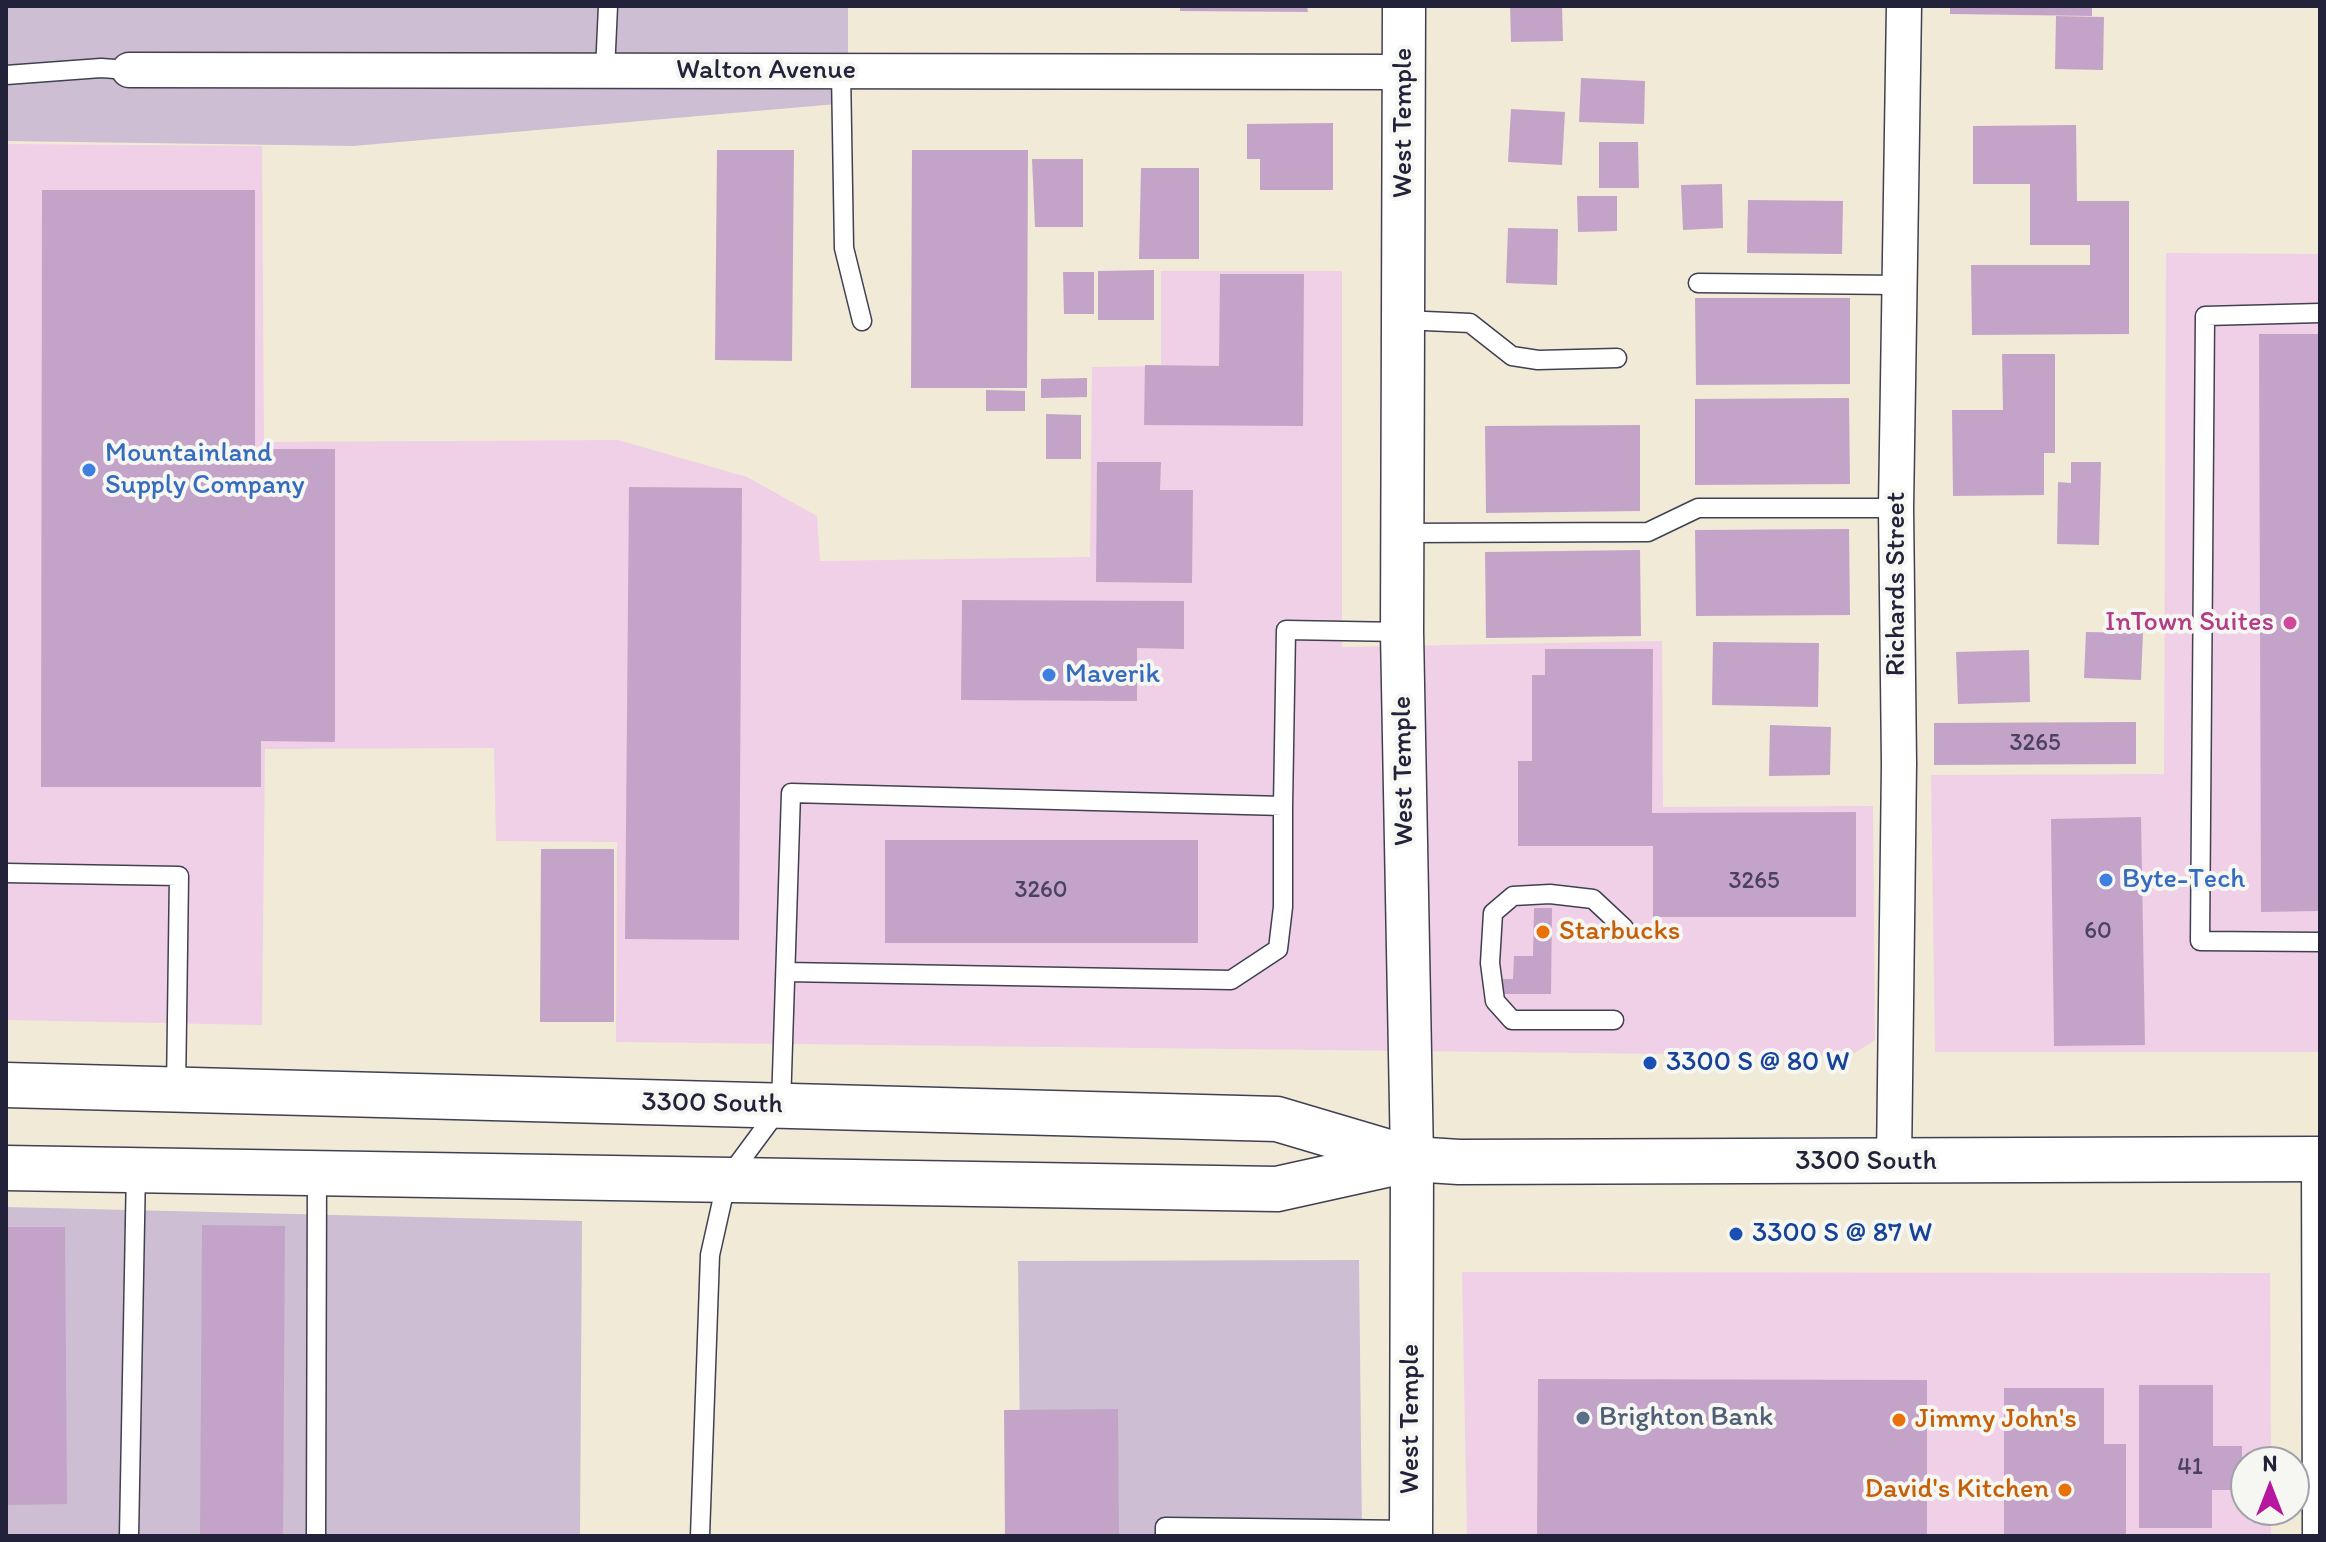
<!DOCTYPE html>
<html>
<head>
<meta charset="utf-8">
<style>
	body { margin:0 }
	#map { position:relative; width:2326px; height:1542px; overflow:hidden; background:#f1ead6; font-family:Itim,sans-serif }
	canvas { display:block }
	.frame { position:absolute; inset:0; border:8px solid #22223b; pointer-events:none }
	.north { position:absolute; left:2230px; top:1446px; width:80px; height:80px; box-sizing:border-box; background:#f6f6f2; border:2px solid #a1a1a9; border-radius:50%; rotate:0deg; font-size:22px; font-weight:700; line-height:32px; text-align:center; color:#22223b }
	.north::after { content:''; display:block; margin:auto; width:28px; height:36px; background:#b5179e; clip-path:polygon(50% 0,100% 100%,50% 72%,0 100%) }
</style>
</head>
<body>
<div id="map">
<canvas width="2326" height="1542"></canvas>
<div class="frame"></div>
<div class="north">N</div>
</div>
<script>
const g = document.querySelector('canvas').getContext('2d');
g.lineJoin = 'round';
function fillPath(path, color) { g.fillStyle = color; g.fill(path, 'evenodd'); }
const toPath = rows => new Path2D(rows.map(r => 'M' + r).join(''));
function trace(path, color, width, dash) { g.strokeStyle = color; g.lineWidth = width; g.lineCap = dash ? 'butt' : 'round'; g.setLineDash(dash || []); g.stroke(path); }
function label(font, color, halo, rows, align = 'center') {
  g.font = font + ' Itim,sans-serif'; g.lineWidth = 8; g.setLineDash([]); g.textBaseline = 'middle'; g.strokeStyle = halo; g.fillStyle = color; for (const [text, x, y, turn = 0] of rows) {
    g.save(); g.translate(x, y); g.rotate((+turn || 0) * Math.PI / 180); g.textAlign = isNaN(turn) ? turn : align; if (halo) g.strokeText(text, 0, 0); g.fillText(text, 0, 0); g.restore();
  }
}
fillPath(toPath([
	[6,144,262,146,264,442,618,440,747,477,817,516,820,561,1090,557,1092,367,1161,366,1161,271,1342,271,1342,647,1662,641,1663,807,1873,806,1875,1040,1850,1056,616,1042,617,842,496,841,494,748,265,749,262,1025,6,1020],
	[2166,253,2320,254,2320,1052,1935,1052,1931,775,2164,774],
	[1462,1272,2270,1273,2271,1462,2246,1462,2246,1510,2271,1510,2271,1536,1467,1536]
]), '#efd0e7');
fillPath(toPath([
	[6,6,848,6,848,103,353,146,6,141],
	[6,1207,582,1221,580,1536,6,1536],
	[1359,1260,1362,1536,1021,1536,1018,1261]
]), '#cdbed3');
fillPath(toPath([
	[1180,6,1307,6,1308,12,1180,11],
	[1510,6,1562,6,1563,41,1511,42],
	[1950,6,2092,6,2092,16,1950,14],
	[2056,16,2104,17,2103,70,2055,69],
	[1581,78,1645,81,1644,124,1579,122],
	[1511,109,1565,112,1562,165,1508,162],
	[1333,123,1333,190,1260,190,1260,159,1247,159,1247,124],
	[2076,125,2077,201,2129,201,2129,334,1972,335,1971,265,2090,265,2090,245,2030,245,2030,184,1973,184,1973,126],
	[1599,142,1638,142,1639,188,1599,188],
	[717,150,794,150,792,361,715,360],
	[912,150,1028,150,1027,388,911,388],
	[1032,159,1083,159,1083,227,1035,227],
	[1141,168,1199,168,1199,259,1139,259],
	[1722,184,1723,228,1683,230,1681,185],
	[42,190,255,190,255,449,335,449,335,742,261,741,261,787,41,787],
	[1577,196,1617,196,1617,231,1578,232],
	[1748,200,1843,201,1842,254,1747,253],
	[1508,228,1558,229,1557,285,1506,283],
	[1154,270,1154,320,1098,320,1098,271],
	[1063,272,1094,272,1094,314,1064,314],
	[1220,274,1304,274,1303,426,1144,425,1145,365,1219,366],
	[1695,298,1850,298,1850,384,1696,385],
	[2259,334,2320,334,2320,911,2261,912],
	[2002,354,2055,354,2055,453,2044,453,2044,495,1953,496,1952,410,2003,410],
	[1087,378,1087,397,1041,398,1041,379],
	[986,390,1025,391,1025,411,986,411],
	[1849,398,1850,484,1695,485,1695,399],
	[1046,414,1081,415,1081,459,1046,459],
	[1640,425,1640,511,1486,513,1485,426],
	[1097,462,1161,462,1160,490,1193,490,1192,583,1096,582],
	[2071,462,2101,462,2099,545,2057,544,2058,482,2071,483],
	[629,487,742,488,739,940,625,939],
	[1849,529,1850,615,1696,616,1695,530],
	[1640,550,1641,636,1486,638,1485,552],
	[962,600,1184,601,1184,649,1137,648,1137,701,961,700],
	[2086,632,2143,633,2141,680,2084,678],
	[1713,642,1819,643,1818,707,1712,705],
	[1545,649,1653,649,1652,813,1856,812,1856,917,1653,917,1653,846,1518,846,1518,761,1532,761,1532,675,1545,675],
	[2029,650,2030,702,1958,704,1956,652],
	[2136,722,2136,764,1934,765,1934,723],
	[1770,725,1831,727,1830,775,1769,776],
	[2141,817,2145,1045,2054,1046,2051,819],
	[885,840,1198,840,1198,943,885,943],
	[541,849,614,849,614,1022,540,1022],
	[1534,908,1552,908,1551,994,1497,994,1497,979,1513,979,1514,956,1533,956],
	[202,1225,285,1226,283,1536,200,1536],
	[6,1227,65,1227,67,1504,6,1505],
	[1538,1379,1927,1380,1927,1536,1537,1536],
	[2139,1385,2213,1385,2213,1446,2242,1446,2242,1490,2212,1490,2212,1528,2139,1528],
	[2004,1388,2104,1388,2104,1444,2126,1444,2126,1536,2004,1536],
	[1118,1409,1119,1536,1005,1536,1004,1410]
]), '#c4a3c9');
const service = toPath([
	[605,71,608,6],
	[841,71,844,248,862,321],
	[6,75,101,68,129,70],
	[1698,283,1899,285],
	[2320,313,2205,316,2200,941,2320,942],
	[1403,320,1470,323,1512,356,1538,360,1617,358],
	[1403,533,1648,532,1698,508,1896,508],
	[6,873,179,876,176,1090],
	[786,972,1231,980,1278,949,1283,907,1283,806],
	[1614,1020,1512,1020,1495,1001,1490,963,1493,913,1513,896,1550,894,1593,899,1624,928],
	[129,1536,136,1169],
	[316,1536,317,1173],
	[700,1536,710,1255,727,1179,781,1106,791,793,1283,806,1286,630,1402,632],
	[1165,1536,1165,1527,1411,1530]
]);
const minor = toPath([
	[129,70,1404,72],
	[2319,1159,2320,1536],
	[1894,1162,1899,764,1896,508,1904,6]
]);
const tertiary = toPath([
	[1404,6,1402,632,1412,1159,1411,1536]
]);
const primary = toPath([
	[6,1085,1277,1119,1412,1159,1459,1162,2320,1159],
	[6,1168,1277,1189,1408,1160]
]);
trace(service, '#414052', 21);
trace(minor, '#414052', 37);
trace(tertiary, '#414052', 45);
trace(primary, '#414052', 47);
trace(service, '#fff', 18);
trace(minor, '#fff', 34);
trace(tertiary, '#fff', 42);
trace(primary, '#fff', 44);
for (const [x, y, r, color] of [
	[89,470,8,"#3f7fe0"],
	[2290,623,8,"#d1479c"],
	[1049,675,8,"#3f7fe0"],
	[2106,880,8,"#3f7fe0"],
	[1543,932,8,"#e8710a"],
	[1650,1063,8,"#1a4fb4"],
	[1736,1234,8,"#1a4fb4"],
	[1583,1418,8,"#5c6f8a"],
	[1899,1420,8,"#e8710a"],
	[2065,1490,8,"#e8710a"]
]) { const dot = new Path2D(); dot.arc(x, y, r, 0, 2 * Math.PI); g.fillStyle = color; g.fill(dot); trace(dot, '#f6f6f2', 3); }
label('24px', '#4a425e', null, [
	["3265",2035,744],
	["3265",1754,882],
	["3260",1041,891],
	["60",2098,932],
	["41",2190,1468]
]);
label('28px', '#22223b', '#f6f6f2', [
	["Walton Avenue",766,71],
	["West Temple",1404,123,-90],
	["Richards Street",1897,584,-90],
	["West Temple",1404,771,-91],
	["3300 South",712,1104,1],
	["3300 South",1866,1162],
	["West Temple",1411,1419,-90]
]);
label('28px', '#366cbe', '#f6f6f2', [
	["Mountainland",105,454],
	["Supply Company",105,486],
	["Maverik",1065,675],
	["Byte-Tech",2122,880]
], 'left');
label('28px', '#b23c85', '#f6f6f2', [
	["InTown Suites",2274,623]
], 'right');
label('28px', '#c56008', '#f6f6f2', [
	["Starbucks",1559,932],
	["Jimmy John's",1915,1420],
	["David's Kitchen",2049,1490,"right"]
], 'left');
label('28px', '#164399', '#f6f6f2', [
	["3300 S @ 80 W",1666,1063],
	["3300 S @ 87 W",1752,1234]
], 'left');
label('28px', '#4e5e75', '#f6f6f2', [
	["Brighton Bank",1599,1418]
], 'left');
</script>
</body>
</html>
